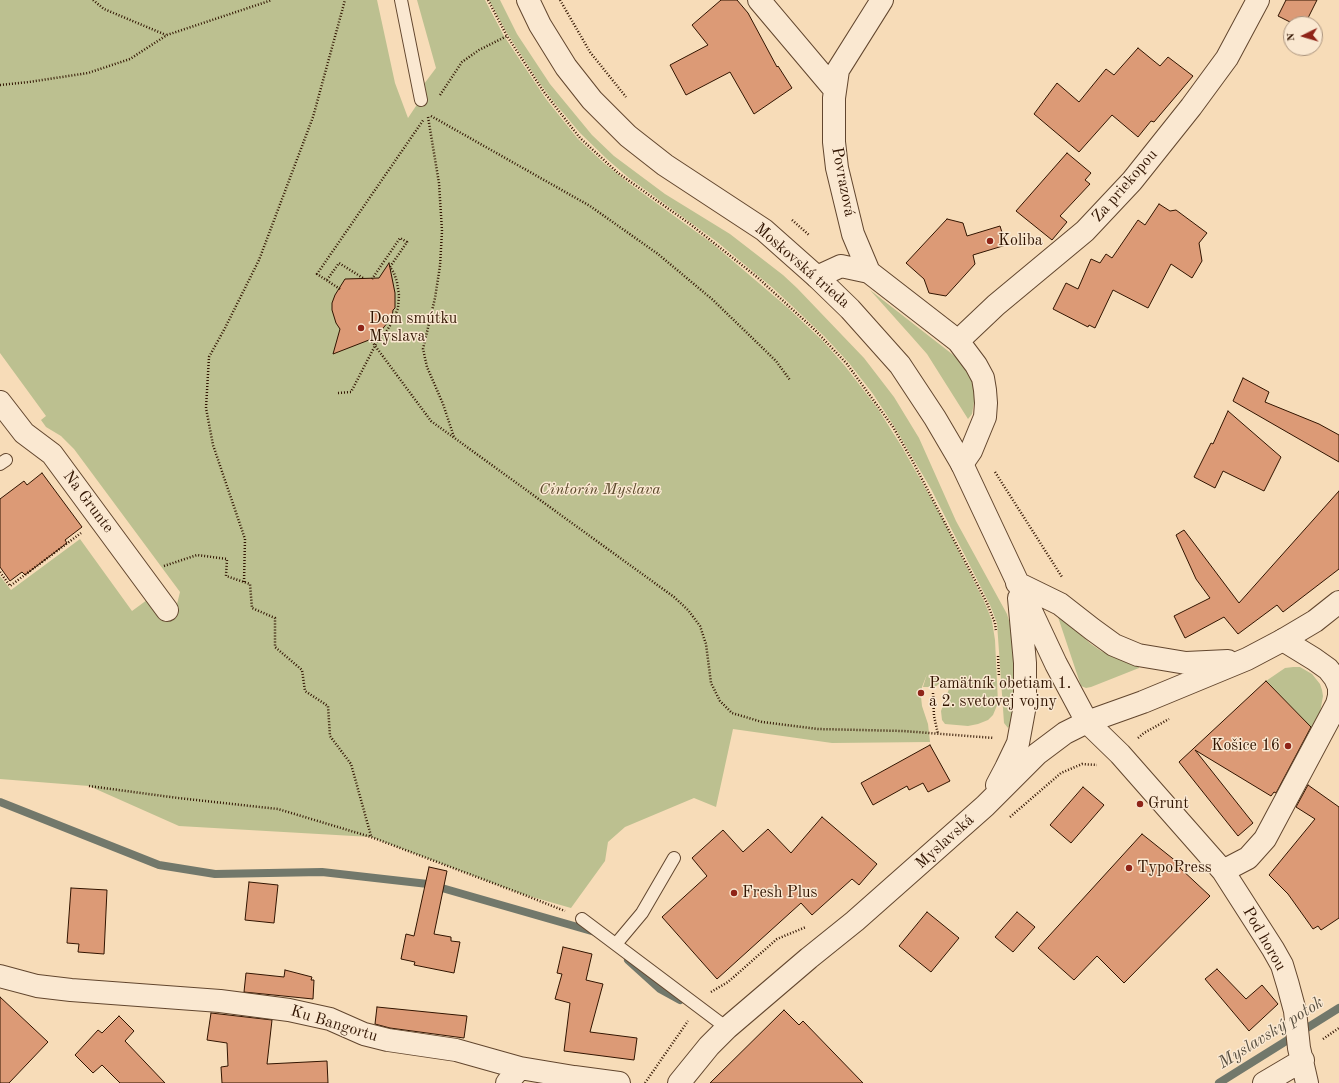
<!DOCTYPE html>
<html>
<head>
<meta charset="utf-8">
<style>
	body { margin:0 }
	#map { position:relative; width:1339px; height:1083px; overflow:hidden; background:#f7dcb8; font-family:"Old Standard TT",serif }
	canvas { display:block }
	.north { position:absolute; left:1283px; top:16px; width:40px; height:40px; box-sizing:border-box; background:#fae8d1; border:1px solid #aa937d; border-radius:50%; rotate:265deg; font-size:11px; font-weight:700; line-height:16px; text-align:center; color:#311400 }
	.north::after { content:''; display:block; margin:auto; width:14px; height:18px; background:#8f2418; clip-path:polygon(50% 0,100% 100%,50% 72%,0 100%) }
</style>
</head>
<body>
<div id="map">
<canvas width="1339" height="1083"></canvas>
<div class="north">N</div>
</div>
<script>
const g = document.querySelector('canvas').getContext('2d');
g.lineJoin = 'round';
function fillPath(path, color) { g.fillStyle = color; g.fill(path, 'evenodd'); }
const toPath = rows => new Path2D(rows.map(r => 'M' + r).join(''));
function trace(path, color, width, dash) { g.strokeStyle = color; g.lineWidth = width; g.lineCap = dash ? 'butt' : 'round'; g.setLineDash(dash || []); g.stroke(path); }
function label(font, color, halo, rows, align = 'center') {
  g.font = font + ' "Old Standard TT",serif'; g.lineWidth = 3; g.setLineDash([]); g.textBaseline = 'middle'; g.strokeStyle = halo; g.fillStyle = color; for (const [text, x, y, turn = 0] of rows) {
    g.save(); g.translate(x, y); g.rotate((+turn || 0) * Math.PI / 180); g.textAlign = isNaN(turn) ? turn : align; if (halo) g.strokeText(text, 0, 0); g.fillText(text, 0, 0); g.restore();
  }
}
fillPath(toPath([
	[0,0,377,0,395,83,408,118,426,91,424,84,436,68,417,0,485,0,504,36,546,99,578,139,604,163,630,184,713,244,788,308,823,341,845,366,878,409,902,447,942,518,985,603,992,621,995,640,998,703,993,715,988,720,978,724,968,726,945,724,942,720,941,711,949,689,949,682,947,678,935,687,923,687,927,674,922,687,921,697,922,706,928,724,930,742,832,743,733,729,716,807,694,798,625,827,608,842,605,861,571,908,522,894,371,837,179,826,89,786,0,779,0,576,11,590,80,539,132,611,147,600,160,616,177,604,180,592,74,449,61,436,46,427,41,420,46,416,0,353],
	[489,0,500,0,517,34,550,84,592,135,614,156,665,194,730,234,783,275,797,288,864,358,894,397,919,438,956,521,1007,614,1010,624,1015,656,1015,707,1010,725,1008,728,1004,723,997,623,990,605,931,489,894,426,873,394,849,363,824,336,773,288,716,241,629,178,608,160,580,133,553,101,539,82,507,33],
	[870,290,961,361,971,377,974,388,974,402,972,414,968,419,927,354,912,337],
	[1057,614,1091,644,1101,651,1114,657,1139,666,1139,668,1091,687,1086,688,1081,686],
	[1293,667,1300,667,1312,674,1320,684,1322,690,1323,696,1320,713,1313,729,1266,681,1285,668]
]), '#bcc090');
trace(toPath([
	[0,802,159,865,215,874,322,872,428,884,595,932],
	[628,960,660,989,680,1000],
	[1219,1083,1339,1008]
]), '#72786b', 8);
const building = toPath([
	[721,0,737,0,748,13,777,67,778,66,792,88,754,114,730,72,686,95,670,65,708,45,692,25,721,0],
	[1286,0,1317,0,1305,24,1294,24,1278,16,1286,0],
	[1138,48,1160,66,1168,57,1193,76,1154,122,1151,121,1138,137,1112,115,1079,152,1034,114,1057,83,1079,102,1106,69,1114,75,1138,48],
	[1067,153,1091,173,1085,180,1090,184,1060,216,1067,222,1052,240,1016,211,1067,153],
	[1159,204,1170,211,1176,210,1207,233,1199,243,1202,261,1192,278,1171,264,1148,308,1113,290,1095,328,1089,325,1088,327,1053,309,1066,283,1078,289,1091,259,1100,263,1106,254,1112,258,1138,220,1145,225,1159,204],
	[947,219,963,223,967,236,1000,226,1006,245,973,255,975,264,946,296,929,293,924,279,906,263,947,219],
	[389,263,395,293,395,308,393,310,392,317,380,332,369,340,333,354,340,329,336,323,332,310,332,303,335,295,345,279,379,278,389,263],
	[1243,378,1269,392,1265,402,1319,424,1339,435,1339,462,1233,401,1243,378],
	[1228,411,1281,457,1264,491,1223,471,1215,488,1194,477,1211,443,1213,444,1228,411],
	[42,473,82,527,65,540,67,543,25,575,22,572,10,581,0,567,0,499,24,481,27,485,42,473],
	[1339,491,1339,569,1283,612,1277,605,1238,634,1224,617,1185,638,1174,616,1210,598,1196,579,1176,535,1184,530,1239,603,1339,491],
	[1266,681,1311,727,1276,793,1274,792,1271,796,1195,750,1253,823,1238,836,1179,762,1266,681],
	[930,745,950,781,928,792,923,783,909,790,907,786,873,805,861,783,930,745],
	[1308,785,1339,807,1339,918,1321,930,1318,926,1313,929,1288,894,1269,875,1315,819,1296,807,1308,785],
	[1083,787,1104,805,1071,843,1050,825,1083,787],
	[822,817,877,864,859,885,852,879,812,915,801,903,717,979,662,917,707,876,692,858,723,830,743,852,768,829,791,853,822,817],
	[1142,834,1182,866,1180,868,1210,896,1124,983,1097,956,1074,980,1038,948,1142,834],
	[429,867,447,871,434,934,451,937,451,941,460,942,454,973,414,965,415,962,401,959,406,934,414,936,429,867],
	[249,882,278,885,274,923,245,920,249,882],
	[71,888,107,890,104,954,78,952,79,944,67,943,71,888],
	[927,912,959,938,931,972,899,946,927,912],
	[1017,912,1035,927,1013,952,995,937,1017,912],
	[563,947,592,954,586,980,603,984,590,1032,637,1038,634,1060,564,1051,570,1003,555,999,562,974,557,973,563,947],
	[1217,969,1246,999,1262,985,1278,1004,1249,1031,1205,979,1217,969],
	[285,970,312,977,311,980,314,980,313,999,244,992,246,973,284,977,285,970],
	[0,997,48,1042,9,1083,0,1083,0,997],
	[377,1007,467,1016,464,1038,390,1028,375,1024,377,1007],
	[784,1010,799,1025,803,1021,863,1083,710,1083,784,1010],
	[211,1013,272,1020,267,1064,327,1061,328,1083,222,1083,221,1067,228,1066,227,1043,207,1040,211,1013],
	[119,1016,134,1031,125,1041,165,1083,120,1083,102,1065,93,1073,75,1055,98,1030,102,1033,119,1016]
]);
fillPath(building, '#dc9a76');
trace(building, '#311400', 1);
const service = toPath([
	[401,0,421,100],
	[0,464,6,460],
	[582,919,727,1028],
	[616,944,642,913,674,858]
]);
const minor = toPath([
	[759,0,835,90],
	[869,272,853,234,837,168,834,142,834,98,838,70,882,0],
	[817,277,841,266,869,272,958,341,976,365,983,378,985,390,986,403,985,417,971,451,962,464],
	[958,341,996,305,1085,231,1132,181,1191,107,1227,58,1258,0],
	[0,402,24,433,52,454,167,610],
	[1283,640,1314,659,1328,669,1335,678,1339,687,1339,696],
	[1087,722,1120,754,1223,871,1273,949,1282,965,1288,985,1295,1011,1299,1048,1307,1083],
	[1223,871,1248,858,1265,839,1337,704,1339,696],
	[0,976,37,986,71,990,220,1001,289,1010,330,1019,364,1034,388,1040,456,1050,520,1068,574,1077,619,1083],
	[507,1083,520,1068],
	[1264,1083,1303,1060]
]);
const tertiary = toPath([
	[528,0,540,25,566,67,592,100,628,136,665,165,764,230,817,277,850,309,900,365,935,418,962,464,1056,664,1087,722],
	[1017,583,1060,604,1092,629,1114,645,1138,655,1186,663,1228,661],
	[997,785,1006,768,1018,743,1025,705,1025,663,1019,598],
	[679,1083,709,1046,727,1028,809,958,855,921,985,806,1037,754,1065,733,1087,722,1143,702,1247,659,1283,640,1315,621,1339,602]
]);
trace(service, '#62462e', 14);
trace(minor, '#62462e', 24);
trace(tertiary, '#62462e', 24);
trace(toPath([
	[93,0,104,9,166,35],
	[488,0,507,36,544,92,580,138,618,173,690,224,757,277,815,330,847,364,893,427,912,460,987,603,995,623,996,631],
	[560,0,590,52,626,97],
	[0,85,29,82,88,73,130,59,167,35,272,0],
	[440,95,462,62,479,50,507,36],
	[431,116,590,206,658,254,713,300,776,361,790,380],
	[428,117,439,183,442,231,440,266,435,298,423,349,427,367,443,404,454,437],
	[792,220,809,235],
	[327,280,339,263,363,278],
	[340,289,317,274,424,119],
	[370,339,431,421,674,597,688,610,700,626,706,644,711,683,720,701,732,713,762,722,818,729,903,731,994,738],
	[338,393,351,392,378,340,386,332,393,321,398,308,399,295,397,282,394,273,390,267,407,242,400,238,372,279],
	[995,472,1062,577],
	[164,566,197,555,227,559,226,576,250,584,252,608,275,618,275,647,302,670,305,691,328,706,330,736,351,764,371,836],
	[0,572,10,586,81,533],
	[244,582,245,539,213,445,206,408,209,357,225,328,259,260,313,117,345,0],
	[998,656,999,677],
	[933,693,934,716,938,734],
	[1138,738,1144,733,1169,719],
	[89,786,178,798,278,809,371,837,522,894,565,911],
	[1010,817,1061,773,1082,764,1097,765],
	[711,992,728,982,777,939,806,927],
	[1323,1039,1339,1028],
	[645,1083,688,1021]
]), '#311400', 2.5, [1, 2]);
trace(service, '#fae8d1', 12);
trace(minor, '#fae8d1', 22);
trace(tertiary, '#fae8d1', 22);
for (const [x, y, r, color] of [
	[990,241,4,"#8f2418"],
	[361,328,4,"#8f2418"],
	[921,693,4,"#8f2418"],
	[1288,746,4,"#8f2418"],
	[1140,804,4,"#8f2418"],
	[1129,868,4,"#8f2418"],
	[734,893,4,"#8f2418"]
]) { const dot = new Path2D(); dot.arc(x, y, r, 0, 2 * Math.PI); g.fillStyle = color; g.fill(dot); trace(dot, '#fae8d1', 1.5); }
label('16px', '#311400', '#fae8d1', [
	["Povrazová",843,182,79],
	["Za priekopou",1125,186,-49],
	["Moskovská trieda",802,266,41],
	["Na Grunte",88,502,53],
	["Myslavská",945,842,-42],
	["Pod horou",1264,939,60],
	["Ku Bangortu",334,1024,17]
]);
label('16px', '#311400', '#fae8d1', [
	["Koliba",998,241],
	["Dom smútku",369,319],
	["Myslava",369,337],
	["Pamätník obetiam 1.",929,684],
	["a 2. svetovej vojny",929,702],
	["Košice 16",1280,746,"right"],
	["Grunt",1148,804],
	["TypoPress",1137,868],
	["Fresh Plus",742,893]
], 'left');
label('italic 16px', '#5b482b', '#fae8d1', [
	["Cintorín Myslava",600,490]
]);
label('italic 17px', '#574e3f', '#fae8d1', [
	["Myslavský potok",1271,1033,-32]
]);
</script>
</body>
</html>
